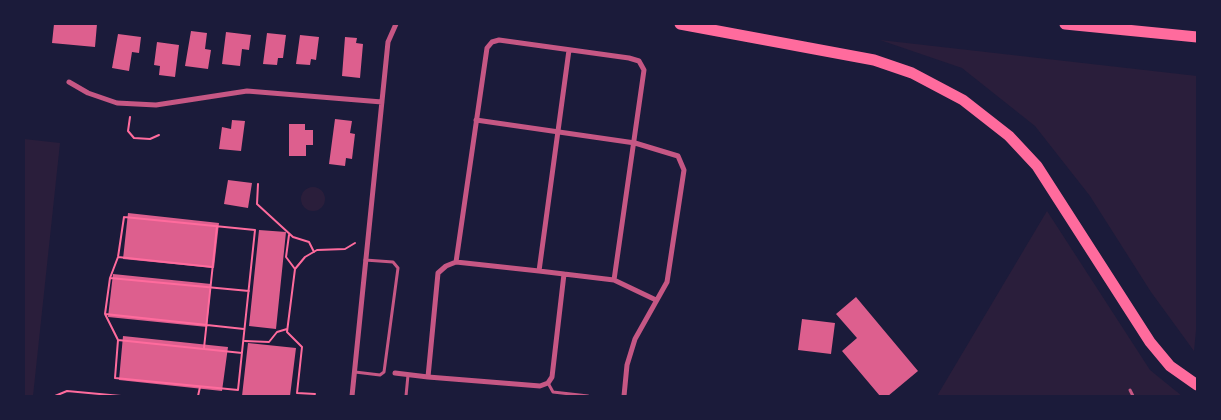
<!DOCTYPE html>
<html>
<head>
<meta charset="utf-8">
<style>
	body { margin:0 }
	#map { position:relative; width:1221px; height:420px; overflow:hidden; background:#1b1b3a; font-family:"Archivo Narrow",sans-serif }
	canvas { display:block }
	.frame { position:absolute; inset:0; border:25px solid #1b1b3a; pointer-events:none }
</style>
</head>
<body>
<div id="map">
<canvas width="1221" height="420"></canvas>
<div class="frame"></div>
</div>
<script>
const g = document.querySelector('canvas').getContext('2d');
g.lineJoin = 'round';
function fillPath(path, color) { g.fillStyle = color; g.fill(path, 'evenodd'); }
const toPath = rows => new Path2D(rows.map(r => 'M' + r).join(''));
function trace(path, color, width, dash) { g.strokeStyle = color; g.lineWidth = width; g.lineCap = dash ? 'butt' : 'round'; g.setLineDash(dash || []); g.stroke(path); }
fillPath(toPath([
	[880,40,1197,76,1197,320,1194,351,1151,292,1090,196,1035,126,962,68],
	[24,139,60,143,33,396,24,396],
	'301 199a12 12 0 1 1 24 0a12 12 0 1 1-24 0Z',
	[1047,211,1150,370,1182,396,937,396]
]), '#2a1e3b');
fillPath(toPath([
	[54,24,97,24,95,47,52,43],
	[191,31,207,33,205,49,211,50,208,69,185,66],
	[226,32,251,35,249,50,242,49,240,66,222,64],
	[267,33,286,35,283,58,278,58,277,65,263,64],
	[118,34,141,37,139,53,132,52,129,71,112,68],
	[300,35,319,37,316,60,311,59,310,65,296,64],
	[345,37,357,38,356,43,363,44,360,78,342,76],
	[157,42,179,45,175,77,159,75,160,66,154,65],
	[335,119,352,121,350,133,355,134,352,159,346,158,345,166,329,164],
	[232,120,245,121,241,151,219,149,222,127,231,129],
	[289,124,305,124,305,130,313,130,313,145,306,145,306,156,289,156],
	[228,180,252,183,248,208,224,204],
	[128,213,219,223,214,268,123,259],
	[259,230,286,232,276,329,249,326],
	[113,274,211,284,207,327,108,317],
	[856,297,918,371,888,396,880,396,842,351,857,338,836,314],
	[802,319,835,323,831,354,798,350],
	[123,336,228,347,222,391,119,380],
	[248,343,296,348,290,396,242,396]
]), '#dd5f8e');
trace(toPath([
	[130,117,128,131,134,138,150,139,159,135],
	[258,184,257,204,293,237,309,242,314,252],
	[124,217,255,230,238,390,115,378,118,340,105,314,110,278,118,257,124,217],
	[289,235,286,257,295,269],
	[118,257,212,267],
	[110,278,249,291],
	[105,314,244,329],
	[118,340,242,353],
	[245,341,269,342,277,332,287,329],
	[204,348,217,226],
	[315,394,297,393,302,347,287,332,295,269,305,257,317,250,345,249,355,243],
	[55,396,67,391,121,396],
	[198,396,200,387]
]), '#ff6b9d', 2);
trace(toPath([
	[355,372,380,375,384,372,398,268,393,262,365,260],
	[548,383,553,392,588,396],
	[1130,390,1133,396],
	[406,396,408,375]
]), '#c65784', 3);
trace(toPath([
	[69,82,88,93,117,103,156,105,247,91,382,102],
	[476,120,635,143,678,156,684,170,667,282,635,339,627,365,624,396],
	[456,262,487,48,492,42,499,40,629,58,639,61,644,70,614,280],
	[539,271,569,50],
	[564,274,552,377,548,383,540,386,428,377,438,273,446,266,456,262,539,271,614,280,656,300],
	[395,373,428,377],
	[352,396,388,42,396,24]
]), '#c65784', 5);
trace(toPath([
	[680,24,874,60,912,73,963,100,1009,136,1037,166,1150,342,1170,366,1197,385],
	[1065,24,1197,37]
]), '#ff6b9d', 11);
</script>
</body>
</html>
